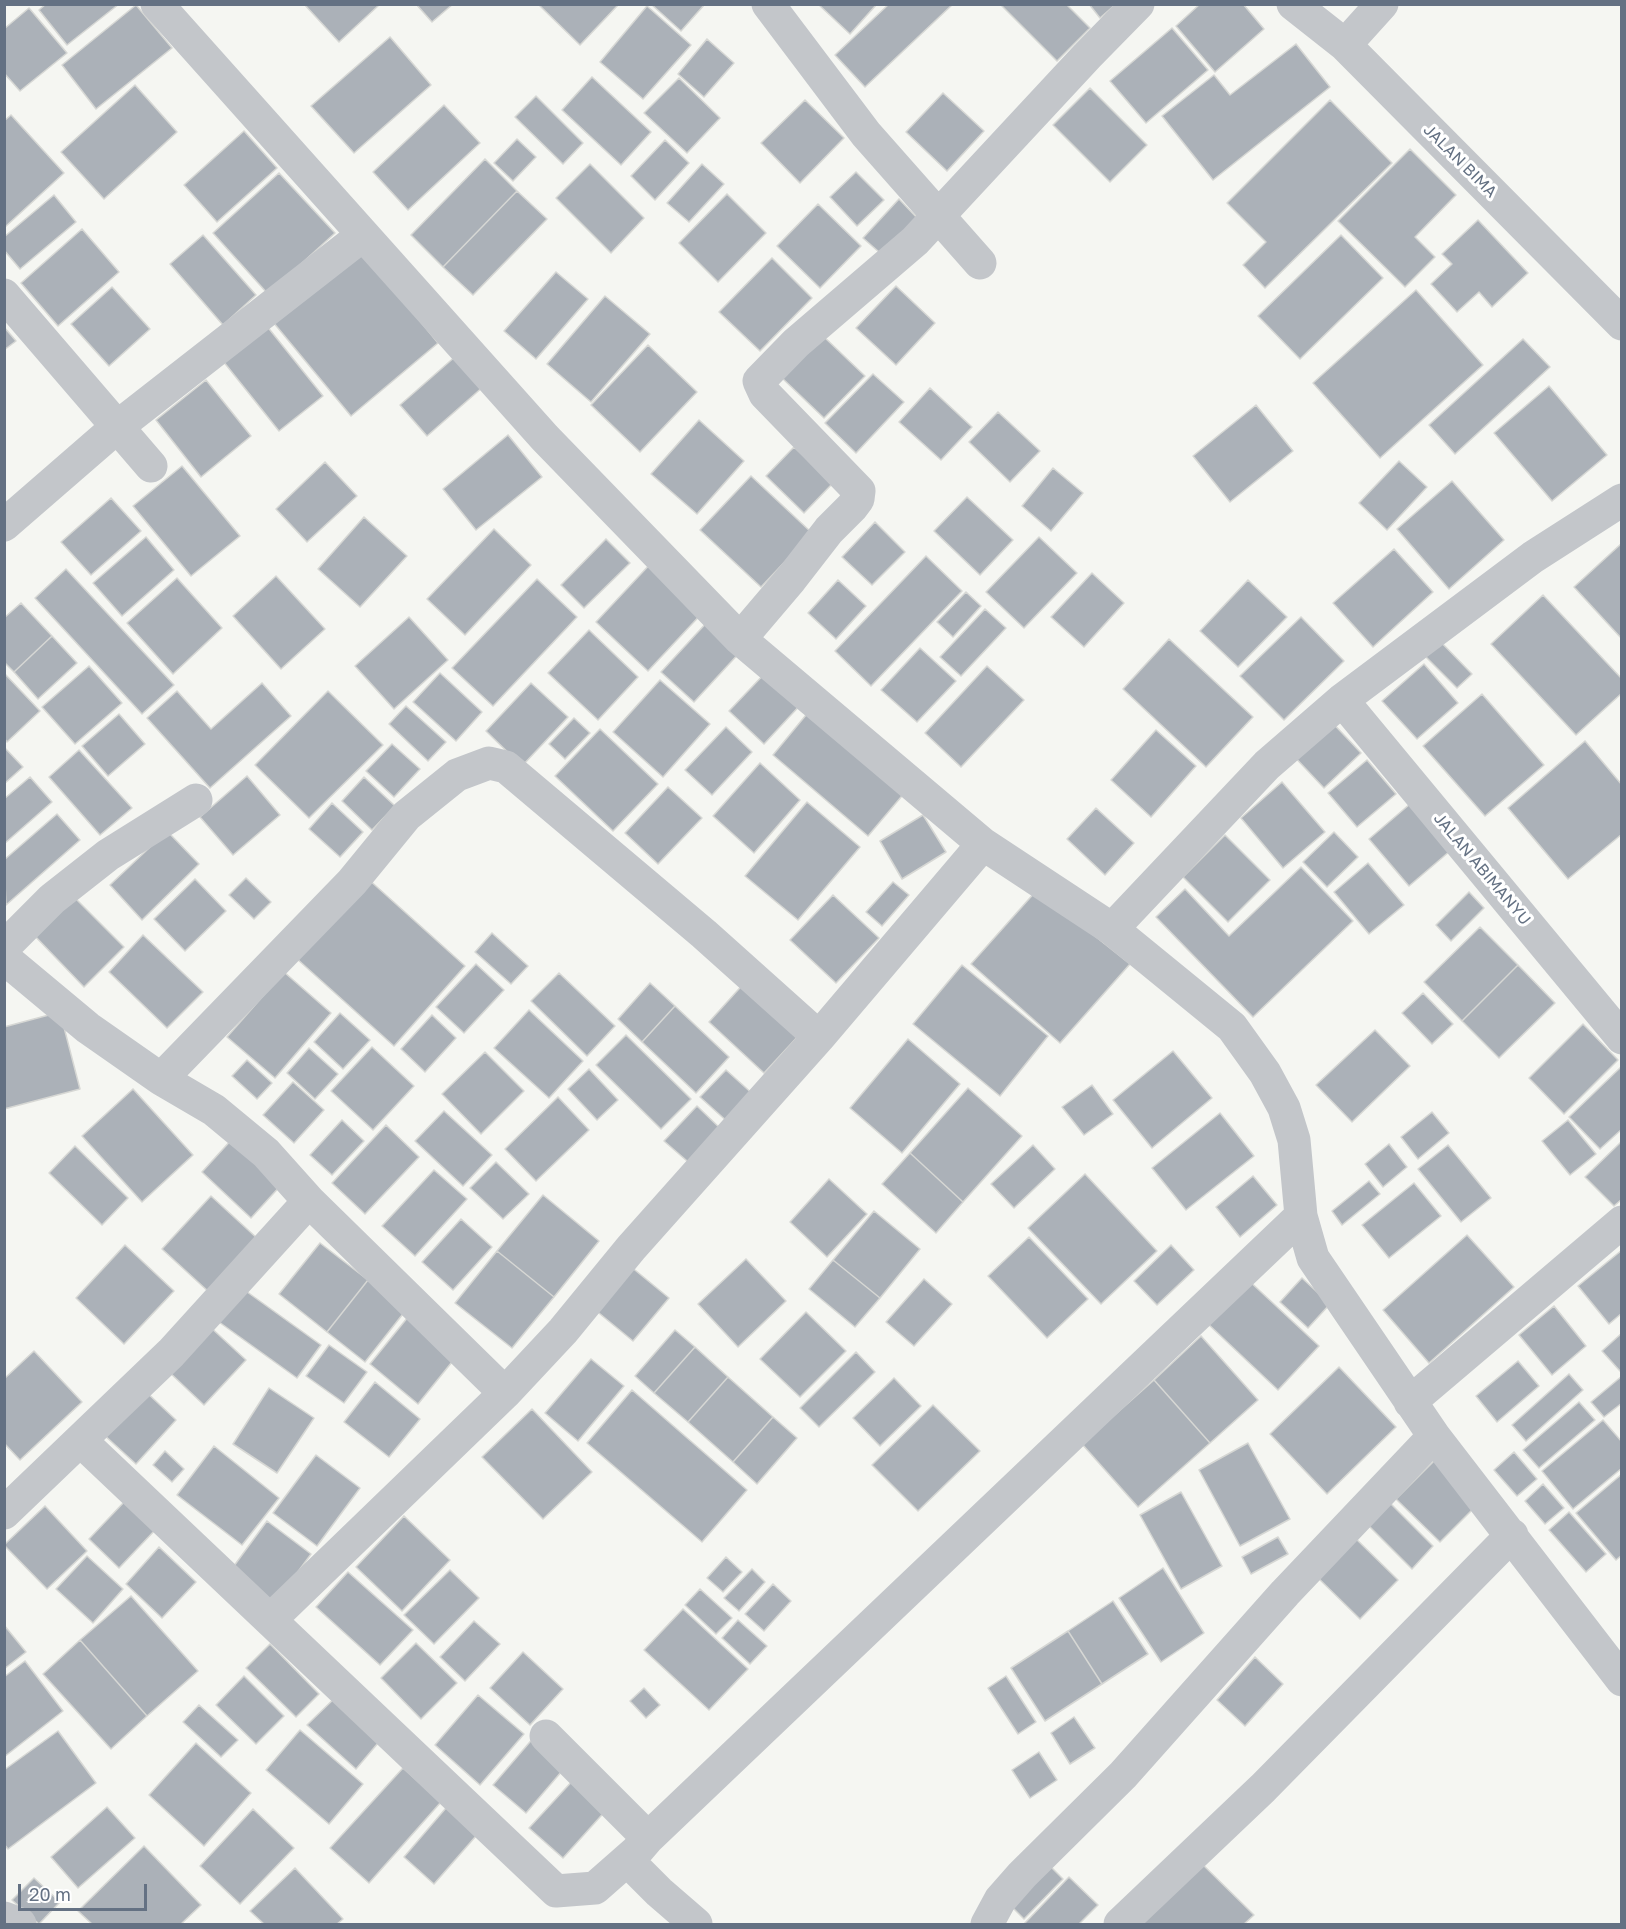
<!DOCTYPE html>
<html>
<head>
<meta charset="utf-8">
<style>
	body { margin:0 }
	#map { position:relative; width:1626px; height:1929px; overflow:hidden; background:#f5f6f2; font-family:"Golos Text",sans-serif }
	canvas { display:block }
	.frame { position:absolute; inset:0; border:6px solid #647183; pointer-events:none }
	.scale { position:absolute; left:18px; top:1884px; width:129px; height:27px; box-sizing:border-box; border:3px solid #647183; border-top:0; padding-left:8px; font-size:18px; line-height:21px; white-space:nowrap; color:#647183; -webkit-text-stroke:4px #fff; paint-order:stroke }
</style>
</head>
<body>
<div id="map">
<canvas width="1626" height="1929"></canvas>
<div class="frame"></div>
<div class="scale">20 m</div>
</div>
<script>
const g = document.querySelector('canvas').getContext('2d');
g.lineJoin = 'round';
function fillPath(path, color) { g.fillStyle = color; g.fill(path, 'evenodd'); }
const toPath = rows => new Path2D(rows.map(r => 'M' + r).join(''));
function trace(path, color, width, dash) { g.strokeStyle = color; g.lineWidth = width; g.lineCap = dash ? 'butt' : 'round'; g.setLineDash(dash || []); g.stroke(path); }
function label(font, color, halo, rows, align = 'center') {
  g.font = font + ' "Golos Text",sans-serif'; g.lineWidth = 6; g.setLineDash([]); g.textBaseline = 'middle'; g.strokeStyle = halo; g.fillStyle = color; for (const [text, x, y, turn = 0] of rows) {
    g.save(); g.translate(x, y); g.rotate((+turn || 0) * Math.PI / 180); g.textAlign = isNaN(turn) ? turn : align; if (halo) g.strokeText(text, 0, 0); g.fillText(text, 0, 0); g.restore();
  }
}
const building = toPath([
	[46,4,119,4,67,45,39,10,46,4],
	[304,4,378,4,379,5,339,42,304,4],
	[416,4,453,4,432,22,416,4],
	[538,4,619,4,580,45,538,4],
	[651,4,705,4,681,31,651,4],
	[818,4,877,4,850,34,818,4],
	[889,4,953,4,865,87,835,55,889,4],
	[1000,4,1066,4,1090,28,1057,61,1000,4],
	[1089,4,1116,4,1100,18,1089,4],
	[1200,4,1243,4,1264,29,1215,72,1176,26,1200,4],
	[136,5,172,48,96,109,62,65,136,5],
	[647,6,691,45,643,99,600,62,647,6],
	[29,8,67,53,20,91,4,73,4,29,29,8],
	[1172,28,1208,70,1146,123,1110,81,1172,28],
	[390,37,431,85,354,153,311,106,390,37],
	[707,39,734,63,704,97,678,74,707,39],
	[1296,44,1330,87,1213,180,1162,116,1214,75,1230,95,1296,44],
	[592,77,651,132,621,165,562,110,592,77],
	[679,78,720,118,687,153,644,113,679,78],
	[135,85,177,132,104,199,61,152,135,85],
	[1090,88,1147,145,1110,182,1053,125,1090,88],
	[943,93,984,131,947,171,906,132,943,93],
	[536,96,583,143,563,164,515,117,536,96],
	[805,100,844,138,800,183,761,143,805,100],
	[1330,100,1392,163,1265,288,1243,265,1266,242,1227,203,1330,100],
	[444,105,480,143,408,210,373,172,444,105],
	[11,115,64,173,5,227,4,121,11,115],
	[244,131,277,168,217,222,184,185,244,131],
	[517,139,536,157,513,181,494,163,517,139],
	[665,140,689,163,655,200,631,176,665,140],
	[1410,149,1456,195,1415,237,1435,257,1405,287,1338,221,1410,149],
	[485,159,517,191,443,267,411,235,485,159],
	[590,164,644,218,611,253,556,198,590,164],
	[702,164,724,184,689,222,667,203,702,164],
	[856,172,884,200,857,226,830,197,856,172],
	[279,173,335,233,268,294,213,233,279,173],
	[517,191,547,219,473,295,443,267,517,191],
	[727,194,766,233,718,282,679,243,727,194],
	[54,195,76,222,20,269,4,250,4,237,54,195],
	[899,199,921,222,887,259,863,238,899,199],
	[818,204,861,246,820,288,777,246,818,204],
	[1478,220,1528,273,1492,307,1479,292,1457,312,1431,284,1452,264,1442,254,1478,220],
	[82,229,119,272,58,326,21,283,82,229],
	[203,235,256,295,223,325,170,264,203,235],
	[1341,235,1383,278,1300,359,1258,316,1341,235],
	[361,249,438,343,351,416,273,322,361,249],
	[772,258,812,298,760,351,719,312,772,258],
	[556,272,588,299,536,359,504,331,556,272],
	[896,286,935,323,896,365,856,328,896,286],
	[112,287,150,329,109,366,71,324,112,287],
	[1416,290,1483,365,1380,458,1313,383,1416,290],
	[605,296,650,334,591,402,547,364,605,296],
	[266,325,323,396,279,431,223,361,266,325],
	[4,327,16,341,4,350,4,327],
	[822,335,865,376,824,418,781,377,822,335],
	[1523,339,1550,367,1455,454,1429,425,1523,339],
	[648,345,697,392,640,452,591,405,648,345],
	[457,355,484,386,427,436,400,405,457,355],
	[873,374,904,402,856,453,825,423,873,374],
	[206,380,251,436,201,477,156,420,206,380],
	[1549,386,1607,455,1552,501,1494,433,1549,386],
	[930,388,972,427,941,460,899,422,930,388],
	[1256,405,1293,451,1230,502,1193,456,1256,405],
	[998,412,1040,451,1010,482,969,442,998,412],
	[699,420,744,461,697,514,651,474,699,420],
	[508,435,542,477,476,530,443,489,508,435],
	[794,447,833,483,804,513,766,476,794,447],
	[1399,461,1427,487,1387,530,1359,503,1399,461],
	[325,462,357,496,307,542,276,509,325,462],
	[182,466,240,536,191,576,133,506,182,466],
	[1053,468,1083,493,1051,531,1022,506,1053,468],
	[751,476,812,533,761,587,700,530,751,476],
	[1452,481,1504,540,1449,589,1397,529,1452,481],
	[967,497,1013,540,980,575,934,531,967,497],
	[111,498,141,531,91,575,61,542,111,498],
	[364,517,407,556,360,607,318,569,364,517],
	[875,522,905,552,872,585,842,557,875,522],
	[494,529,531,565,465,635,427,599,494,529],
	[146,537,174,570,122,616,93,583,146,537],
	[1039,537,1077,573,1024,628,986,592,1039,537],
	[606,539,630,563,584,608,561,585,606,539],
	[1622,543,1622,639,1574,587,1622,543],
	[1394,549,1433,592,1373,647,1333,603,1394,549],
	[926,556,962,591,871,686,835,651,926,556],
	[654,560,706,609,648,671,596,622,654,560],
	[66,569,174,685,142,714,35,598,66,569],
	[1092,573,1124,603,1084,647,1051,617,1092,573],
	[276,576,325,629,281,669,233,616,276,576],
	[177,578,222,628,173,674,127,623,177,578],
	[537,579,577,617,493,706,452,668,537,579],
	[838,580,866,606,836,639,808,613,838,580],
	[1248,580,1287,617,1238,667,1200,631,1248,580],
	[966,592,981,606,953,637,937,622,966,592],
	[1543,595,1622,679,1622,693,1576,735,1491,644,1543,595],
	[21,603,52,636,14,672,4,662,4,618,21,603],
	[985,609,1006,628,961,676,940,657,985,609],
	[409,617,448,660,394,709,355,666,409,617],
	[1301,617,1344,661,1284,720,1240,676,1301,617],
	[710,619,742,650,694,702,661,672,710,619],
	[589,630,638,677,598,720,548,673,589,630],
	[1434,635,1472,674,1457,688,1419,650,1434,635],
	[52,636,77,663,38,699,14,672,52,636],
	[1169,639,1253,717,1206,767,1123,689,1169,639],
	[920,648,956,681,917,722,881,690,920,648],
	[1424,664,1458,703,1417,739,1382,701,1424,664],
	[89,666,122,703,75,744,42,707,89,666],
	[987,666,1024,700,961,767,925,733,987,666],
	[769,669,804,701,764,744,729,711,769,669],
	[4,673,40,711,7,742,4,738,4,673],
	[440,673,482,712,456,741,413,702,440,673],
	[660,680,710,724,663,777,613,732,660,680],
	[262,683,291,716,210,788,147,718,177,691,211,729,262,683],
	[531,683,568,717,522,766,486,731,531,683],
	[328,691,383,745,309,818,255,765,328,691],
	[1482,694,1544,765,1485,816,1423,746,1482,694],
	[406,706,446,742,428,761,389,724,406,706],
	[811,709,907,790,868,836,773,755,811,709],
	[119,714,145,744,108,776,82,746,119,714],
	[1326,716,1361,753,1324,788,1289,751,1326,716],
	[574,718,590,733,565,759,549,744,574,718],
	[726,727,752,752,712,795,685,770,726,727],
	[600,729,658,784,613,831,555,776,600,729],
	[1156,730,1196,766,1151,817,1111,780,1156,730],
	[1585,741,1622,785,1622,834,1568,879,1508,808,1585,741],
	[392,744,420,769,394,797,366,771,392,744],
	[4,747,23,767,4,784,4,747],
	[79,750,132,808,100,835,49,777,79,750],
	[1367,760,1396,794,1357,827,1328,793,1367,760],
	[760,763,800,800,754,853,713,816,760,763],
	[247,776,280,815,233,855,200,817,247,776],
	[30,777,52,802,4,844,4,799,30,777],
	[364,777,395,806,372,830,342,801,364,777],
	[1282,782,1325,832,1283,868,1241,818,1282,782],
	[668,787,702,818,658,864,625,833,668,787],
	[1417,798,1457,845,1409,886,1369,839,1417,798],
	[807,802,860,847,798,920,745,876,807,802],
	[332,803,363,832,340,857,309,829,332,803],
	[1096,808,1134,843,1105,875,1067,839,1096,808],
	[57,814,80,840,6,905,4,860,57,814],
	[923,815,946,852,902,879,880,841,923,815],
	[167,831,199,864,142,920,110,885,167,831],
	[1334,832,1358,857,1327,887,1303,862,1334,832],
	[1225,835,1270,880,1228,922,1183,877,1225,835],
	[1368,863,1404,905,1369,934,1334,892,1368,863],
	[1301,867,1353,921,1253,1017,1156,917,1185,889,1229,936,1301,867],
	[246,878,271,902,254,919,229,895,246,878],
	[367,878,465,966,394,1046,296,958,367,878],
	[195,879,226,911,185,951,154,919,195,879],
	[893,882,909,895,882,926,866,912,893,882],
	[1037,890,1130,964,1060,1043,971,964,1037,890],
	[1469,892,1484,908,1451,941,1436,925,1469,892],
	[71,894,124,947,84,987,32,933,71,894],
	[833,895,879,938,836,983,790,940,833,895],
	[1480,927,1518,965,1462,1021,1424,982,1480,927],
	[492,933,528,966,511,984,475,952,492,933],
	[143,935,203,992,167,1028,109,972,143,935],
	[476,964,504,990,464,1033,436,1007,476,964],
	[962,965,1048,1036,1000,1096,913,1024,962,965],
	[1518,965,1555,1003,1499,1058,1462,1021,1518,965],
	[284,972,331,1013,275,1078,227,1037,284,972],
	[559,973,615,1026,587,1056,531,1001,559,973],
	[747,980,802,1032,764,1073,709,1022,747,980],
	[650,983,675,1006,642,1042,618,1019,650,983],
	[1423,993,1453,1024,1432,1044,1402,1013,1423,993],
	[675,1006,729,1057,696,1093,642,1042,675,1006],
	[529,1010,583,1061,549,1098,494,1048,529,1010],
	[60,1012,80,1089,4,1109,4,1027,60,1012],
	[340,1013,370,1040,343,1069,314,1042,340,1013],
	[432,1015,456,1038,425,1072,401,1049,432,1015],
	[1583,1024,1618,1060,1564,1114,1529,1078,1583,1024],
	[1375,1030,1410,1066,1352,1122,1316,1085,1375,1030],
	[626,1035,691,1099,661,1129,596,1065,626,1035],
	[908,1039,960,1084,902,1153,850,1108,908,1039],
	[372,1047,414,1086,373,1130,331,1091,372,1047],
	[309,1048,338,1074,315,1099,287,1073,309,1048],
	[1173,1051,1212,1098,1152,1148,1113,1100,1173,1051],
	[485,1052,524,1091,481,1134,442,1094,485,1052],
	[247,1060,272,1083,257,1099,232,1076,247,1060],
	[1622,1066,1622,1129,1600,1149,1569,1117,1622,1066],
	[589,1069,618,1100,597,1120,568,1089,589,1069],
	[726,1070,755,1096,730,1124,700,1097,726,1070],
	[293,1082,324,1110,294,1143,263,1115,293,1082],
	[1092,1085,1113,1114,1084,1135,1062,1107,1092,1085],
	[968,1088,1022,1136,963,1202,910,1153,968,1088],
	[133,1089,193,1155,142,1202,82,1136,133,1089],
	[558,1097,589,1130,536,1181,505,1149,558,1097],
	[697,1106,726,1134,694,1167,664,1141,697,1106],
	[444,1111,492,1155,463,1186,415,1141,444,1111],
	[1432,1112,1449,1133,1418,1159,1401,1137,1432,1112],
	[1220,1113,1254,1156,1186,1210,1152,1168,1220,1113],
	[342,1120,364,1141,332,1175,310,1155,342,1120],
	[1568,1120,1596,1154,1570,1175,1542,1141,1568,1120],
	[386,1125,419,1157,365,1214,332,1183,386,1125],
	[234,1137,283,1183,251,1218,202,1172,234,1137],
	[1622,1141,1622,1199,1614,1206,1585,1177,1622,1141],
	[1389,1144,1407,1167,1383,1187,1365,1164,1389,1144],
	[1033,1145,1055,1169,1014,1208,991,1184,1033,1145],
	[1448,1145,1491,1198,1461,1222,1418,1169,1448,1145],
	[75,1146,128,1198,102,1225,49,1173,75,1146],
	[910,1153,963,1202,936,1233,882,1184,910,1153],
	[496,1162,529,1194,503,1219,470,1188,496,1162],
	[434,1170,467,1199,415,1256,382,1226,434,1170],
	[1085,1174,1157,1251,1101,1304,1028,1228,1085,1174],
	[1253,1176,1277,1205,1240,1237,1216,1207,1253,1176],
	[829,1179,867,1214,827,1257,790,1222,829,1179],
	[1369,1181,1380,1194,1342,1225,1332,1211,1369,1181],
	[1414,1183,1441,1216,1389,1258,1362,1225,1414,1183],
	[543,1195,599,1241,554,1297,497,1251,543,1195],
	[211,1196,259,1240,210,1293,162,1249,211,1196],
	[874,1211,920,1249,880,1298,833,1260,874,1211],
	[461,1219,492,1247,453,1290,422,1262,461,1219],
	[1467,1235,1514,1287,1429,1363,1383,1310,1467,1235],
	[1029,1237,1088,1299,1047,1338,988,1276,1029,1237],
	[320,1243,368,1280,327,1332,279,1294,320,1243],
	[125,1245,174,1291,124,1344,76,1298,125,1245],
	[1171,1245,1194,1270,1157,1305,1134,1281,1171,1245],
	[1622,1250,1622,1313,1609,1324,1578,1286,1622,1250],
	[497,1251,554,1297,512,1348,455,1303,497,1251],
	[746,1259,786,1301,738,1347,698,1304,746,1259],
	[833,1260,880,1298,855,1327,809,1289,833,1260],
	[630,1266,669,1298,633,1341,594,1309,630,1266],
	[1246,1278,1319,1346,1278,1390,1206,1322,1246,1278],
	[1302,1278,1330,1304,1308,1328,1280,1302,1302,1278],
	[924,1279,952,1304,914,1346,886,1322,924,1279],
	[368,1280,406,1310,365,1362,327,1332,368,1280],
	[243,1289,321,1345,297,1378,219,1322,243,1289],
	[1554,1306,1586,1346,1552,1375,1519,1335,1554,1306],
	[806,1312,846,1351,800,1397,760,1359,806,1312],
	[408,1317,456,1357,418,1404,370,1364,408,1317],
	[208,1325,246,1360,204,1405,167,1370,208,1325],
	[675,1330,695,1347,654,1393,635,1376,675,1330],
	[1622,1333,1622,1369,1620,1371,1602,1351,1622,1333],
	[1201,1336,1258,1400,1210,1443,1154,1380,1201,1336],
	[329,1345,367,1372,344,1403,306,1376,329,1345],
	[695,1347,728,1377,688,1422,654,1393,695,1347],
	[34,1351,82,1402,20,1460,4,1443,4,1379,34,1351],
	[856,1352,875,1372,819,1427,800,1408,856,1352],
	[591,1359,624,1386,578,1441,545,1413,591,1359],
	[1518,1361,1539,1386,1497,1422,1476,1396,1518,1361],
	[1339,1367,1396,1427,1327,1494,1270,1434,1339,1367],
	[1569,1374,1583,1390,1526,1441,1512,1425,1569,1374],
	[1622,1376,1622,1403,1604,1417,1591,1402,1622,1376],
	[728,1377,773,1417,733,1462,688,1422,728,1377],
	[894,1378,921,1406,880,1446,853,1418,894,1378],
	[1154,1380,1210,1443,1138,1507,1082,1444,1154,1380],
	[375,1382,420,1419,389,1457,344,1422,375,1382],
	[269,1388,314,1418,277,1473,233,1444,269,1388],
	[143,1389,176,1420,136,1464,102,1433,143,1389],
	[632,1390,747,1490,702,1542,587,1443,632,1390],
	[1579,1402,1595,1420,1539,1468,1523,1450,1579,1402],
	[933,1405,980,1451,918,1511,872,1465,933,1405],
	[532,1409,592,1472,543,1519,482,1457,532,1409],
	[773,1417,797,1438,757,1484,733,1462,773,1417],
	[1603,1420,1622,1442,1622,1468,1573,1509,1542,1471,1603,1420],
	[1248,1443,1290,1519,1240,1546,1199,1470,1248,1443],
	[214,1446,279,1498,242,1545,177,1495,214,1446],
	[165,1451,184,1469,172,1482,153,1465,165,1451],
	[1514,1452,1537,1479,1517,1496,1494,1470,1514,1452],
	[316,1455,360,1488,317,1546,273,1513,316,1455],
	[1437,1458,1481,1501,1440,1542,1396,1499,1437,1458],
	[1622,1474,1622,1555,1616,1560,1576,1513,1622,1474],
	[1543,1484,1564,1508,1545,1524,1525,1501,1543,1484],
	[1181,1492,1222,1566,1181,1589,1140,1515,1181,1492],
	[126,1500,157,1528,119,1568,89,1539,126,1500],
	[1389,1502,1433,1546,1412,1569,1367,1524,1389,1502],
	[45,1506,87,1551,47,1589,4,1545,45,1506],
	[1569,1512,1606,1554,1586,1572,1549,1530,1569,1512],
	[404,1516,450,1560,402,1611,356,1567,404,1516],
	[267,1521,311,1554,275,1603,231,1570,267,1521],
	[1349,1532,1398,1580,1360,1619,1311,1571,1349,1532],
	[1278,1537,1288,1554,1251,1574,1242,1557,1278,1537],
	[159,1547,196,1582,162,1618,126,1584,159,1547],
	[87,1556,123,1589,93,1623,56,1589,87,1556],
	[726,1557,742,1572,723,1592,707,1578,726,1557],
	[1163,1568,1204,1633,1161,1662,1119,1598,1163,1568],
	[752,1569,765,1582,739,1611,724,1598,752,1569],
	[450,1570,479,1598,434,1644,404,1615,450,1570],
	[348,1572,413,1630,380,1665,316,1607,348,1572],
	[773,1584,791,1601,764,1631,745,1614,773,1584],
	[700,1589,732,1618,716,1634,685,1605,700,1589],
	[131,1596,198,1671,147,1716,80,1640,131,1596],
	[1113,1601,1148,1654,1102,1684,1068,1631,1113,1601],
	[683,1609,748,1669,709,1710,644,1650,683,1609],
	[738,1620,767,1646,750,1664,722,1638,738,1620],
	[474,1621,500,1644,465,1681,440,1657,474,1621],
	[4,1625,26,1652,4,1669,4,1625],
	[1068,1631,1102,1684,1045,1721,1011,1668,1068,1631],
	[80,1640,147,1716,111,1749,43,1674,80,1640],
	[416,1643,457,1683,421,1719,381,1678,416,1643],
	[270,1644,319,1694,296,1717,246,1668,270,1644],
	[523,1652,563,1689,530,1725,490,1688,523,1652],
	[1255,1657,1283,1684,1245,1726,1217,1700,1255,1657],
	[25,1661,63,1711,4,1757,4,1677,25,1661],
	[244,1676,284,1716,256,1744,216,1705,244,1676],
	[1006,1676,1036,1722,1018,1734,988,1688,1006,1676],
	[644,1688,660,1705,646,1718,630,1701,644,1688],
	[341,1692,384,1736,356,1769,307,1725,341,1692],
	[478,1695,524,1734,480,1785,435,1745,478,1695],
	[199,1705,238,1740,221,1757,183,1722,199,1705],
	[1074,1717,1095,1748,1070,1764,1051,1733,1074,1717],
	[300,1730,363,1784,329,1824,266,1770,300,1730],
	[58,1731,96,1783,8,1849,4,1844,4,1770,58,1731],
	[535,1736,568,1764,526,1813,493,1785,535,1736],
	[196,1743,251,1793,204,1846,149,1795,196,1743],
	[1039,1752,1057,1780,1030,1798,1012,1770,1039,1752],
	[403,1768,441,1802,369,1883,330,1848,403,1768],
	[576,1777,609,1807,563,1858,529,1828,576,1777],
	[452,1801,483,1828,434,1884,404,1857,452,1801],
	[107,1807,135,1838,78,1888,51,1857,107,1807],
	[253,1809,294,1848,240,1904,200,1866,253,1809],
	[144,1846,201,1905,181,1924,92,1924,78,1911,144,1846],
	[1196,1858,1254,1915,1244,1924,1131,1924,1196,1858],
	[1047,1863,1063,1879,1024,1919,1008,1903,1047,1863],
	[295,1868,343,1919,337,1924,264,1924,250,1911,295,1868],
	[1069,1877,1098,1905,1079,1924,1024,1924,1069,1877],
	[34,1878,60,1902,39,1924,12,1900,34,1878]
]);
fillPath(building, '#abb1b8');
trace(building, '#d6d7d4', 1.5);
trace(toPath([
	[157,4,545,438,740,639,983,844,1112,929,1232,1027,1265,1073,1284,1108,1294,1140,1301,1216,1313,1258,1434,1436,1622,1680],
	[768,4,866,134,980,263],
	[1293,4,1345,45,1622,324],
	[1345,45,1382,4],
	[4,295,151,466],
	[4,525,117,427,363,235],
	[740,639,791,579,829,530,852,507,858,499,859,491,765,394,759,381,796,343,915,241,1087,56,1138,4],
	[1342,700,1622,1038],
	[1112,929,1267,765,1342,700,1533,557,1622,500],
	[4,947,52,899,108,855,196,800],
	[4,958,88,1028,161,1079,214,1110,266,1153,309,1201,505,1393,563,1331,631,1248,819,1037,983,844],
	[161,1079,352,882,406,816,457,775,489,763,506,767,704,934,819,1037],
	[1410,1402,1622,1222],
	[81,1441,556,1891,595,1888,636,1852,648,1838,1301,1216],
	[4,1513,171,1353,309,1201],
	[270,1620,505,1393],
	[546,1736,648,1838],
	[627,1860,659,1892,696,1924],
	[4,1918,20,1924],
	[987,1924,1000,1900,1022,1875,1123,1775,1285,1593,1434,1436],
	[1120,1924,1263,1788,1512,1535]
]), '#c3c6ca', 33);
label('16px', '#647183', '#fff', [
	["JALAN BIMA",1460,161,45],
	["JALAN ABIMANYU",1482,869,50]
]);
</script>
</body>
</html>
